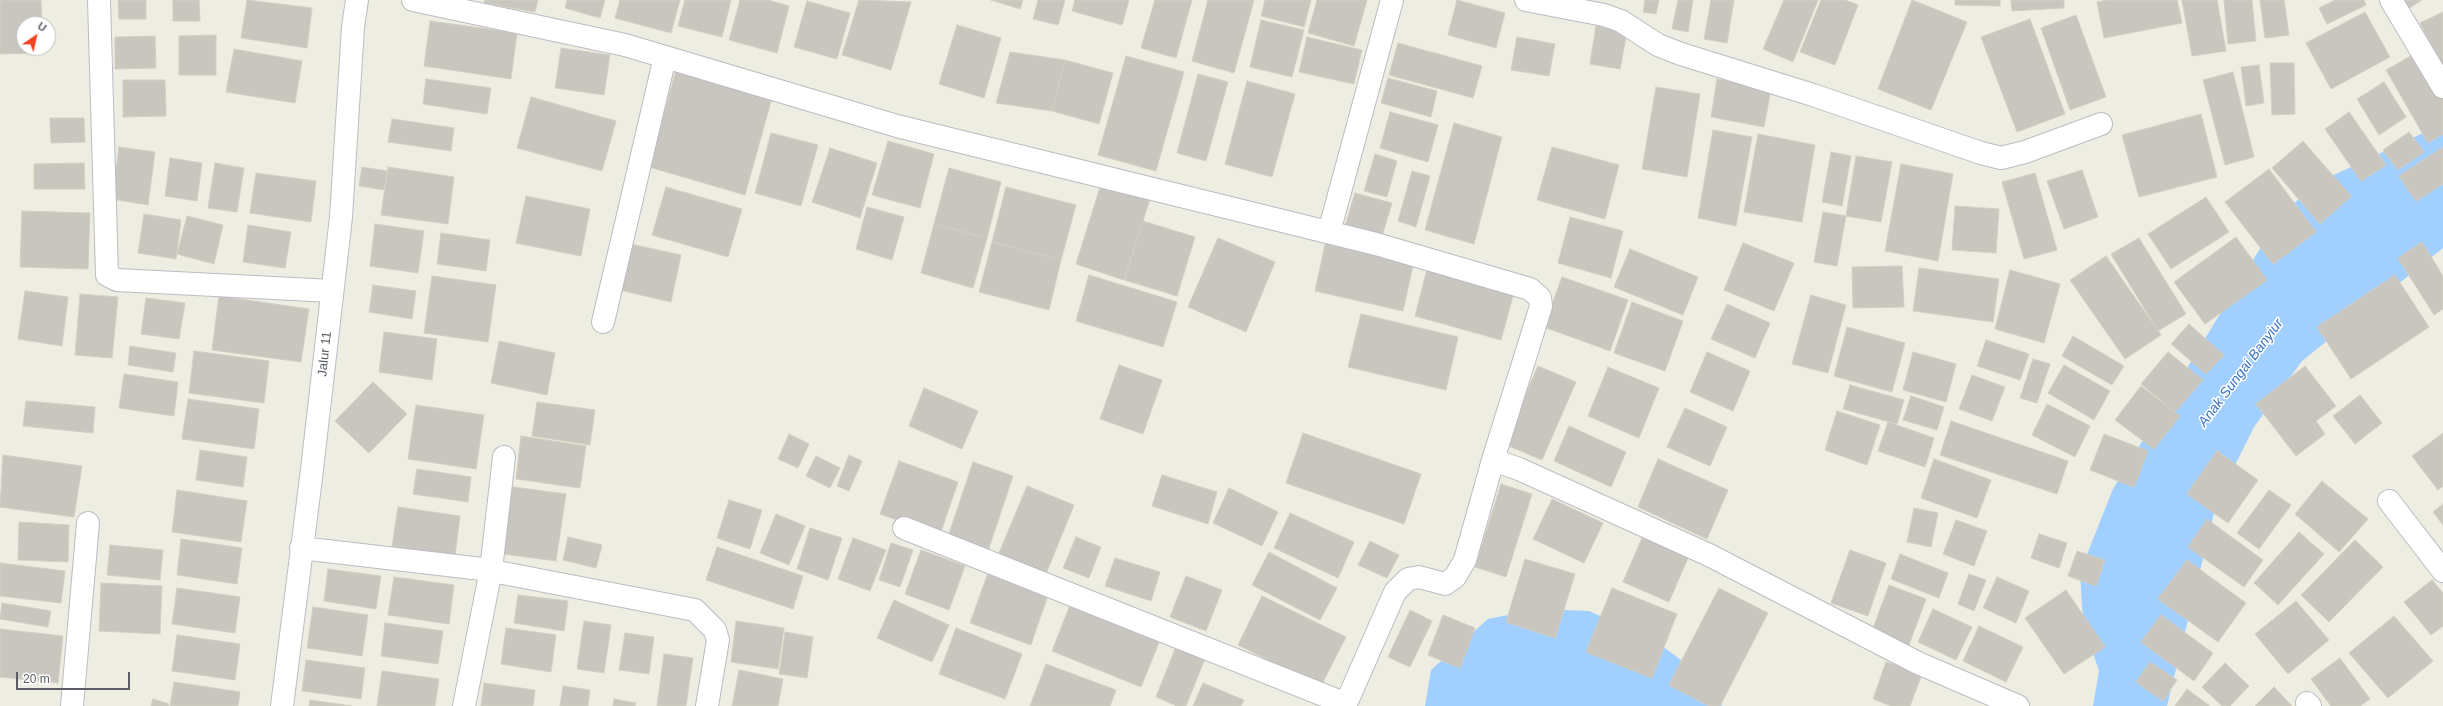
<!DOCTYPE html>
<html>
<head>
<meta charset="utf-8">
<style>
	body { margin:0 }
	#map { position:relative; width:2443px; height:706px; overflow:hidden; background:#eeede2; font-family:Arial,sans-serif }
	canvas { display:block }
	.north { position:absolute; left:16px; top:16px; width:40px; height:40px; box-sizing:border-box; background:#fff; border:1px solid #bdbfc1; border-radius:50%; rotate:34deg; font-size:11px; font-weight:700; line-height:16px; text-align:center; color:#5a5e64 }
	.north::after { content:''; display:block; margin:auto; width:14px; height:18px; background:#f44222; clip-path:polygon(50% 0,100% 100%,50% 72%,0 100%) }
	.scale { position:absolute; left:16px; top:672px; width:114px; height:18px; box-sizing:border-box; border:2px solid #5a5e64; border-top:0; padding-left:5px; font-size:12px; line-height:14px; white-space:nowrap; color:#5a5e64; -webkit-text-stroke:3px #fff; paint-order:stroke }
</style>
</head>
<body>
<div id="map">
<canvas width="2443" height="706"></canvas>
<div class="north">U</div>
<div class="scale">20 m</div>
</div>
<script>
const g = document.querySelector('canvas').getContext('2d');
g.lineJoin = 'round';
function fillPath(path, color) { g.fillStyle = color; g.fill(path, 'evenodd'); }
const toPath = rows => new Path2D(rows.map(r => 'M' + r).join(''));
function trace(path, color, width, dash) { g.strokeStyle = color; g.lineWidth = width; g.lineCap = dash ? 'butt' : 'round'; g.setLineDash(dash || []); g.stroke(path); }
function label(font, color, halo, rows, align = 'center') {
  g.font = font + ' Arial,sans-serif'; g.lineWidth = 3; g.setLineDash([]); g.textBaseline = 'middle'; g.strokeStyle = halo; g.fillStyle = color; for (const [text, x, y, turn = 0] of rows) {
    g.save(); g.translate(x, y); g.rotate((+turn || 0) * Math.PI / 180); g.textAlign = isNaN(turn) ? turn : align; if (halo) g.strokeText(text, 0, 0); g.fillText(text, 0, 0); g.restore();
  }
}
fillPath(toPath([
	[2443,128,2443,248,2302,361,2254,427,2217,501,2167,706,2093,706,2099,671,2083,623,2080,572,2113,489,2280,216,2317,183,2425,132],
	[1538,609,1589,611,1654,640,1696,671,1722,706,1425,706,1431,670,1488,619]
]), '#a1cfff');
const building = toPath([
	[0,0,41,0,42,24,24,24,24,48,42,48,42,53,0,54,0,0],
	[118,0,146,0,146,19,119,19,118,0],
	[173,0,199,0,200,21,173,21,173,0],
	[247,0,312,8,307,48,241,38,247,0],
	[485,0,538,0,535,12,484,3,485,0],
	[567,0,605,0,600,18,565,8,567,0],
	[620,0,680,0,671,33,615,18,620,0],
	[685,0,731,0,722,37,678,26,685,0],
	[740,0,768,0,789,6,777,53,729,40,740,0],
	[859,0,911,2,891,70,842,55,859,0],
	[991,0,1023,0,1020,9,991,0],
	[1038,0,1065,0,1058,25,1033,19,1038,0],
	[1075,0,1129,0,1122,25,1072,11,1075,0],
	[1155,0,1192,0,1176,58,1141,48,1155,0],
	[1208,0,1254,0,1234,73,1192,61,1208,0],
	[1265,0,1311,0,1304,27,1261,16,1265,0],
	[1317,0,1367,0,1354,46,1308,33,1317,0],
	[1457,0,1505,13,1496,48,1448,35,1457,0],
	[1645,0,1659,0,1656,14,1643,12,1645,0],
	[1678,0,1693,0,1688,32,1672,29,1678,0],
	[1711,0,1734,0,1727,43,1704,39,1711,0],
	[1784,0,1818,0,1793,62,1763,49,1784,0],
	[1821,0,1845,0,1858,5,1835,65,1800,52,1821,0],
	[1912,0,1967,22,1931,110,1878,89,1912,0],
	[1955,0,2000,0,2000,6,1955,5,1955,0],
	[2011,0,2064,0,2064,8,2012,11,2011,0],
	[2108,0,2177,0,2182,23,2104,38,2097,2,2108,0],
	[2182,0,2217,0,2226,51,2192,56,2182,0],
	[2224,0,2252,0,2256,41,2228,44,2224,0],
	[2260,0,2284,0,2289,35,2265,38,2260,0],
	[2335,0,2364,0,2366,5,2327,24,2319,8,2335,0],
	[2398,0,2422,0,2405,11,2398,0],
	[807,1,850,13,837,59,794,47,807,1],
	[2365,12,2390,57,2331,89,2306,43,2365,12],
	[2443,12,2443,68,2420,23,2443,12],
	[2076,15,2106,97,2070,110,2041,28,2076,15],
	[2030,19,2065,114,2017,132,1981,37,2030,19],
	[1261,20,1304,30,1292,77,1250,67,1261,20],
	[430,21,517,33,511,79,424,66,430,21],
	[957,25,1001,38,984,98,939,84,957,25],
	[1596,26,1627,32,1620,69,1590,64,1596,26],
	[216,35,216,75,179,75,179,36,216,35],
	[155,36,156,68,115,69,115,37,155,36],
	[1307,37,1362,50,1354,84,1299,72,1307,37],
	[1517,37,1555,44,1549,76,1511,70,1517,37],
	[1398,43,1482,66,1473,98,1389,75,1398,43],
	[561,48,610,55,604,95,555,88,561,48],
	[234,49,302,61,295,103,226,92,234,49],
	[1010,52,1065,60,1052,111,996,103,1010,52],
	[2416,53,2443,99,2443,134,2428,143,2386,70,2416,53],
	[1126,56,1184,72,1156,171,1098,155,1126,56],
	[1065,60,1113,73,1099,124,1052,111,1065,60],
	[2270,63,2294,63,2295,114,2272,115,2270,63],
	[2259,65,2264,103,2246,106,2241,67,2259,65],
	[676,70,772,98,745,195,649,167,676,70],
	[2233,72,2254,157,2225,165,2203,80,2233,72],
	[1198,74,1228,82,1206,161,1177,153,1198,74],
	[1388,78,1437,91,1431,117,1381,103,1388,78],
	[426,79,491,88,487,114,423,104,426,79],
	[1717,79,1771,89,1764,127,1711,117,1717,79],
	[123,80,165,80,166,116,123,117,123,80],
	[1247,81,1295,94,1272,177,1225,164,1247,81],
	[2384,82,2406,117,2379,135,2357,99,2384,82],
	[1656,87,1700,94,1687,177,1642,169,1656,87],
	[531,97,616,121,602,171,517,148,531,97],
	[1390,112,1438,125,1428,162,1380,148,1390,112],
	[2349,112,2386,165,2361,181,2325,129,2349,112],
	[2201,114,2217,177,2139,197,2122,135,2201,114],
	[50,118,84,118,85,142,51,143,50,118],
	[392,119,454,128,451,151,388,142,392,119],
	[1454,123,1502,137,1474,244,1425,230,1454,123],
	[1713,130,1752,137,1736,226,1698,218,1713,130],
	[2409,132,2424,152,2398,170,2383,150,2409,132],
	[771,133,818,145,801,206,755,193,771,133],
	[1758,134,1815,145,1802,222,1744,212,1758,134],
	[888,141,934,154,920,208,872,195,888,141],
	[2303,141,2351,196,2320,224,2272,168,2303,141],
	[119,147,155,152,148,205,112,199,119,147],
	[1552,147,1619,165,1605,219,1537,200,1552,147],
	[2443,147,2443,184,2416,201,2399,176,2443,147],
	[830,148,877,163,860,218,812,202,830,148],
	[1831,152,1851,156,1842,206,1822,202,1831,152],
	[1375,154,1397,161,1387,197,1364,191,1375,154],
	[1856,156,1892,162,1881,222,1846,216,1856,156],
	[170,158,202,163,197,201,165,196,170,158],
	[84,163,85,189,34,189,34,164,84,163],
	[215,163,244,168,237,212,208,208,215,163],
	[1901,164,1953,174,1938,261,1885,251,1901,164],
	[362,167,387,171,384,190,359,186,362,167],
	[388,167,454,177,448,224,381,215,388,167],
	[949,168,1001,182,987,238,934,224,949,168],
	[2269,169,2316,232,2273,264,2225,202,2269,169],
	[2082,170,2098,217,2064,229,2047,181,2082,170],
	[1412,171,1430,176,1416,227,1398,221,1412,171],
	[256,173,316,181,311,222,250,213,256,173],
	[2035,173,2057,250,2024,259,2002,182,2035,173],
	[1101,184,1150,199,1124,280,1076,264,1101,184],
	[666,187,742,209,728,257,652,235,666,187],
	[1006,187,1076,205,1061,260,992,242,1006,187],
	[1355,193,1392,203,1382,236,1345,226,1355,193],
	[526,196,590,209,581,256,516,243,526,196],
	[2206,197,2229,232,2171,269,2148,234,2206,197],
	[1955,206,1999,209,1996,253,1952,250,1955,206],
	[867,207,904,217,892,260,856,249,867,207],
	[22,211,90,213,88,269,20,267,22,211],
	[1823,212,1846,216,1837,266,1814,262,1823,212],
	[144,214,181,220,176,259,138,253,144,214],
	[187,216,223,225,214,264,177,254,187,216],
	[1570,217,1623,231,1611,278,1558,263,1570,217],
	[1143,221,1195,237,1177,296,1124,280,1143,221],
	[375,224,424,231,418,273,370,266,375,224],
	[934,224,987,238,973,288,921,273,934,224],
	[248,225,291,232,285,268,243,262,248,225],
	[441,233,490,240,486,271,437,264,441,233],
	[2236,237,2267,280,2205,324,2174,282,2236,237],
	[1218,238,1275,262,1246,332,1188,307,1218,238],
	[2139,238,2186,314,2158,331,2111,254,2139,238],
	[1326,240,1414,261,1403,311,1315,291,1326,240],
	[992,242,1061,260,1049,310,979,292,992,242],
	[2422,242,2443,276,2443,309,2434,315,2398,258,2422,242],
	[626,243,681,255,671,302,615,289,626,243],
	[1743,243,1794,263,1774,311,1724,290,1743,243],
	[1630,249,1698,277,1683,315,1614,287,1630,249],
	[2106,256,2161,335,2125,359,2070,280,2106,256],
	[1902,266,1904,307,1853,308,1852,267,1902,266],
	[1919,268,1999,279,1993,322,1913,311,1919,268],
	[1427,269,1514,292,1501,340,1415,316,1427,269],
	[2010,270,2060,284,2044,343,1995,329,2010,270],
	[1089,275,1177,302,1163,347,1076,321,1089,275],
	[2395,275,2429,327,2351,379,2317,327,2395,275],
	[432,276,496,285,488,342,424,333,432,276],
	[1562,277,1628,300,1610,351,1544,327,1562,277],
	[373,285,416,291,412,319,369,312,373,285],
	[25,291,68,297,62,346,18,339,25,291],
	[80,294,118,297,112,358,75,355,80,294],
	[1811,295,1846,305,1828,373,1792,364,1811,295],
	[219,296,309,309,301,362,212,350,219,296],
	[146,298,185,303,179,339,141,334,146,298],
	[1632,302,1683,321,1665,371,1614,353,1632,302],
	[1727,304,1770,323,1755,358,1711,339,1727,304],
	[1361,314,1458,337,1446,390,1348,367,1361,314],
	[2189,324,2224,355,2206,374,2171,344,2189,324],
	[1847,327,1905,343,1892,392,1834,376,1847,327],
	[384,332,437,339,432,380,379,372,384,332],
	[2073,336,2124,366,2112,385,2062,356,2073,336],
	[1986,340,2029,354,2020,380,1977,366,1986,340],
	[499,341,555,353,547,395,491,383,499,341],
	[130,346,176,353,173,372,128,365,130,346],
	[194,351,269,361,264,403,189,393,194,351],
	[1707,352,1750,371,1733,411,1690,392,1707,352],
	[1913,352,1956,364,1946,402,1903,390,1913,352],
	[2168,352,2203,380,2175,412,2141,384,2168,352],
	[2033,359,2050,364,2037,403,2020,398,2033,359],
	[1119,365,1162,380,1143,434,1100,419,1119,365],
	[2064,365,2110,391,2094,420,2048,393,2064,365],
	[1538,366,1576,382,1542,460,1504,444,1538,366],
	[2305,366,2336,406,2316,421,2325,434,2296,456,2256,404,2305,366],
	[1608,367,1659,388,1639,438,1588,416,1608,367],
	[124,374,178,382,174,416,119,408,124,374],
	[1972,375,2005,387,1992,421,1959,409,1972,375],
	[373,382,407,414,369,453,335,421,373,382],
	[1850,385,1904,400,1897,424,1843,409,1850,385],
	[2141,386,2180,416,2154,449,2115,420,2141,386],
	[924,388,978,411,962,449,909,426,924,388],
	[2360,395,2382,423,2355,444,2333,416,2360,395],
	[1911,396,1944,407,1937,430,1903,420,1911,396],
	[188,399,259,409,254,449,182,439,188,399],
	[26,401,95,407,93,433,23,426,26,401],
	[537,402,595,410,590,445,532,436,537,402],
	[2047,404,2090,426,2075,457,2032,435,2047,404],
	[416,405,484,415,476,469,408,459,416,405],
	[1685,408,1727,427,1710,466,1667,447,1685,408],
	[1837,411,1880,425,1867,465,1825,450,1837,411],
	[1951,421,2068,461,2057,494,1940,455,1951,421],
	[1888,422,1934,438,1925,467,1878,451,1888,422],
	[1569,426,1626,452,1611,487,1554,461,1569,426],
	[1303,433,1421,474,1404,524,1286,483,1303,433],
	[2443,433,2443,486,2438,490,2412,456,2443,433],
	[789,434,809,444,798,468,778,459,789,434],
	[2104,434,2148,451,2134,487,2090,470,2104,434],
	[521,436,586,446,580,488,516,479,521,436],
	[200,450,247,457,243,487,196,480,200,450],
	[2217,451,2258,480,2228,523,2187,494,2217,451],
	[3,455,82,466,74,517,0,507,3,455],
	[849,455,862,461,849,491,837,486,849,455],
	[816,456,840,468,830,488,806,476,816,456],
	[1658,459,1728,490,1707,539,1638,507,1658,459],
	[1934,459,1991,480,1977,518,1921,498,1934,459],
	[899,461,958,482,940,535,880,514,899,461],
	[973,462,1013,476,988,551,948,537,973,462],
	[417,469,471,477,468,502,413,494,417,469],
	[1162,475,1217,492,1208,524,1152,506,1162,475],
	[2322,481,2368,519,2339,552,2295,514,2322,481],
	[1501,484,1532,494,1506,577,1475,567,1501,484],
	[506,486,566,494,556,561,503,554,506,486],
	[1027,486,1074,505,1046,574,999,553,1027,486],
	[1229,488,1278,512,1262,546,1213,523,1229,488],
	[177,490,247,501,241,542,172,532,177,490],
	[2269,490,2291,505,2259,549,2237,533,2269,490],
	[1552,499,1603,523,1584,563,1533,539,1552,499],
	[729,500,762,510,750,549,717,538,729,500],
	[2443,504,2443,525,2433,512,2443,504],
	[398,507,460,516,455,556,392,547,398,507],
	[1914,508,1938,513,1931,547,1907,542,1914,508],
	[1290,513,1354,542,1338,578,1274,548,1290,513],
	[776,514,805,526,789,565,760,553,776,514],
	[2207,519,2263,560,2244,587,2188,547,2207,519],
	[1956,520,1987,531,1974,566,1943,554,1956,520],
	[19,522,69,525,68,562,18,560,19,522],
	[810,528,842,538,828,580,797,569,810,528],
	[1645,531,1691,551,1669,602,1623,582,1645,531],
	[2299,532,2324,554,2278,605,2254,583,2299,532],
	[2039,534,2067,543,2059,568,2031,558,2039,534],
	[568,537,602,545,596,568,563,560,568,537],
	[1076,537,1101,547,1089,578,1063,568,1076,537],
	[853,538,886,550,870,591,838,579,853,538],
	[181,539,242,548,237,584,177,575,181,539],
	[2355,540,2383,567,2329,622,2301,595,2355,540],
	[1370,541,1399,555,1387,578,1358,565,1370,541],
	[891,543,913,550,900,587,879,580,891,543],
	[110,545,163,550,160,580,107,575,110,545],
	[717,547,803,576,793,609,706,580,717,547],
	[921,550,965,566,949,610,905,594,921,550],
	[1850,550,1886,563,1868,616,1831,603,1850,550],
	[2077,551,2105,560,2096,586,2068,576,2077,551],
	[1269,552,1337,588,1320,620,1252,585,1269,552],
	[1900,554,1948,573,1939,598,1891,579,1900,554],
	[1115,558,1160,572,1151,601,1105,586,1115,558],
	[1525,559,1575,574,1555,638,1506,622,1525,559],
	[2187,560,2246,603,2218,642,2158,599,2187,560],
	[0,563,65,571,61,603,0,596,0,563],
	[328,569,381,576,376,609,324,601,328,569],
	[988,573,1048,595,1031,645,970,623,988,573],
	[1969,574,1986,580,1974,611,1958,604,1969,574],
	[1186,576,1222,590,1206,631,1170,617,1186,576],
	[394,577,454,585,449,624,388,615,394,577],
	[1997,577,2029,591,2016,623,1983,608,1997,577],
	[2432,580,2443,593,2443,626,2431,635,2404,602,2432,580],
	[101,583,162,586,160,634,99,631,101,583],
	[1889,585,1926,599,1909,645,1872,631,1889,585],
	[177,588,240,597,235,633,172,624,177,588],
	[1612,588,1677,614,1652,678,1586,652,1612,588],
	[1719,588,1768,613,1720,706,1709,706,1669,685,1719,588],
	[2066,590,2105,647,2064,674,2025,618,2066,590],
	[518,595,568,601,564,631,514,623,518,595],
	[1262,596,1346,637,1321,686,1238,645,1262,596],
	[894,600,949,625,932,662,877,638,894,600],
	[1072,600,1162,635,1141,687,1052,651,1072,600],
	[2296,601,2329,640,2288,674,2255,634,2296,601],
	[2,603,51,611,48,627,0,619,2,603],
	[313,607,368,615,362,656,307,648,313,607],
	[1933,609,1972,627,1956,660,1918,642,1933,609],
	[1410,610,1432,621,1410,667,1388,657,1410,610],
	[1443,615,1475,628,1460,668,1428,655,1443,615],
	[2161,615,2213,653,2194,681,2141,642,2161,615],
	[2394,616,2433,661,2388,698,2349,653,2394,616],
	[584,621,611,625,604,673,577,669,584,621],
	[736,621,784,628,778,669,731,662,736,621],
	[385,623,443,631,438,664,381,656,385,623],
	[1979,626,2023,647,2006,682,1963,661,1979,626],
	[506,628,556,635,551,672,501,664,506,628],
	[956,628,1022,654,1005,699,939,674,956,628],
	[0,629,63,636,58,683,0,677,0,629],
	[785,632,813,637,807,678,779,674,785,632],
	[625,633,654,637,649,674,619,670,625,633],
	[177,635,240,644,235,680,172,671,177,635],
	[1179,639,1208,651,1186,706,1177,706,1156,697,1179,639],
	[664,654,693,658,686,706,657,706,664,654],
	[2340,658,2370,699,2360,706,2331,706,2311,679,2340,658],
	[306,660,365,668,361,699,302,691,306,660],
	[1886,662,1922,674,1910,706,1891,706,1873,699,1886,662],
	[2150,662,2177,680,2163,701,2136,682,2150,662],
	[2225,663,2249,686,2230,706,2222,706,2202,687,2225,663],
	[1046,664,1116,690,1110,706,1030,706,1046,664],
	[739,670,783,679,778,706,732,706,739,670],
	[382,671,439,679,435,706,377,706,382,671],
	[174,682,240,692,238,706,170,706,174,682],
	[484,683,535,690,533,706,481,706,484,683],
	[1203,683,1244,700,1241,706,1193,706,1203,683],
	[563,686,590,690,588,706,560,706,563,686],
	[2274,687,2292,706,2255,706,2274,687],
	[2187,689,2210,706,2175,706,2187,689],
	[153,699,169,704,168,706,151,706,153,699],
	[614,699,636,703,635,706,613,706,614,699],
	[310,700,352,706,309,706,310,700]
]);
fillPath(building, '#c9c6bf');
trace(building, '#d3cfc0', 1);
const minor = toPath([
	[99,0,107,275,117,280,332,291],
	[413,0,625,45,897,126,1376,244,1530,289,1540,298,1541,306,1493,460,1465,560,1455,577,1445,584,1419,577,1408,579,1395,592,1345,706],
	[1526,0,1604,15,1621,21,1658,45,1681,54,1813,95,1981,153,2001,158,2025,152,2101,124],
	[2391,0,2443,87],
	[1329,232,1392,0],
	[603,322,665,57],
	[1493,460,1519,469,1709,555,1918,663,2018,706],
	[2389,501,2443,571],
	[904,528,1346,704],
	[301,548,482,569,695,610,715,630,718,640,707,706],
	[2307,703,2310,706],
	[72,706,88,523],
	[282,706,311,478,341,217,353,27,357,0],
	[464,706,491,570,504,457]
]);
trace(minor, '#babcc2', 24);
trace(minor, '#fff', 22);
label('13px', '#5a5e64', '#fff', [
	["Jalur 11",325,354,-84]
]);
label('italic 14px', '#3a72c1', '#fff', [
	["Anak Sungai Banyiur",2241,373,-53]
]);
</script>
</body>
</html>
